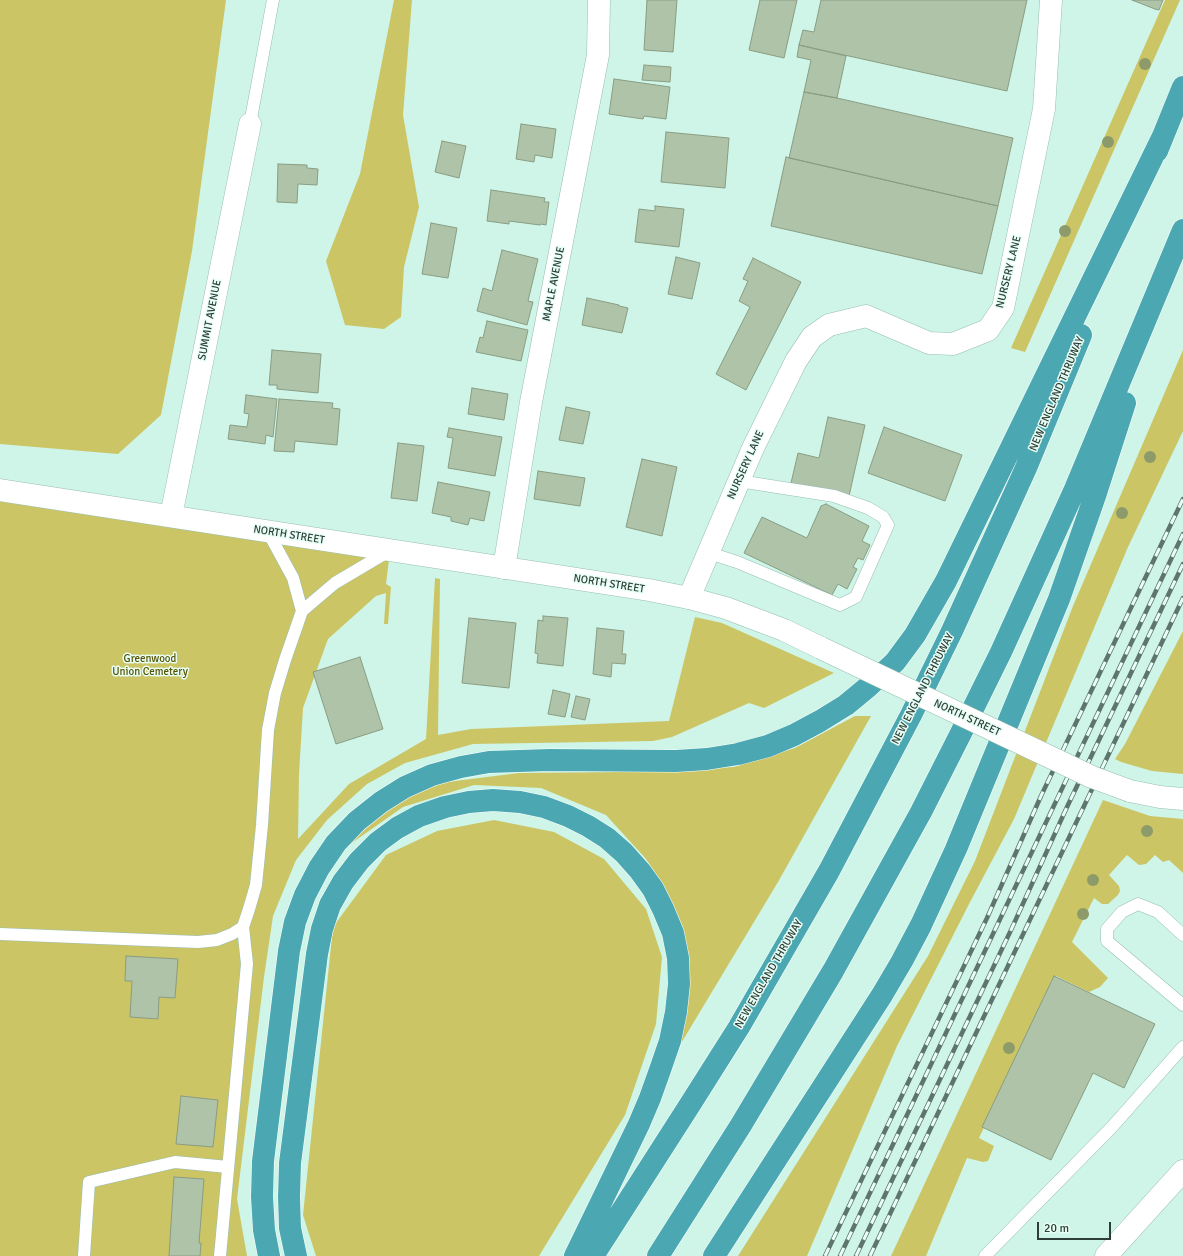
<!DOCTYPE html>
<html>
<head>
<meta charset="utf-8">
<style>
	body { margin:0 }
	#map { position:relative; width:1183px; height:1256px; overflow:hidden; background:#cef5e7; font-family:Signika,sans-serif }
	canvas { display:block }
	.scale { position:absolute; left:1037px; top:1222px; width:74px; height:18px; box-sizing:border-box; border:2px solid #2d3d37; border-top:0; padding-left:5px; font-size:12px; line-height:14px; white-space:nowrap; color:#2d3d37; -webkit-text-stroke:3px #e7fef5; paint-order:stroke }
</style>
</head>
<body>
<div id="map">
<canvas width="1183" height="1256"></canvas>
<div class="scale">20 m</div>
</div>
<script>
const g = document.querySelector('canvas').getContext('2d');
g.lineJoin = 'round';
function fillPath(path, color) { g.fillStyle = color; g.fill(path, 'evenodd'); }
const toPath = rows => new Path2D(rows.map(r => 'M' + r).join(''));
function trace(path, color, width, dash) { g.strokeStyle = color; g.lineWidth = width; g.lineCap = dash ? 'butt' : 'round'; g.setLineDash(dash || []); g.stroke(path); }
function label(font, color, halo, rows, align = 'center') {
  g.font = font + ' Signika,sans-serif'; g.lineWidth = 3; g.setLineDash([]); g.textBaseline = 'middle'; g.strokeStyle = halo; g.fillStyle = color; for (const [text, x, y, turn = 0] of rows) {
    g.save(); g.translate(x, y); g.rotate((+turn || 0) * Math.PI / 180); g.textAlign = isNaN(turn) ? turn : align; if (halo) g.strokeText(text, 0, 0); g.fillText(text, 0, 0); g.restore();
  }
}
fillPath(toPath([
	[0,0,226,0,192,251,161,415,118,454,0,444],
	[394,0,412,0,403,115,419,207,404,267,401,317,384,329,345,325,326,261,360,174],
	[1165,0,1180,0,1025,352,1011,348],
	[1183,350,1183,431,1128,547,1014,819,969,904,897,1046,807,1256,738,1256,928,956,975,861,1073,606],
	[0,489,390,551,386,584,391,587,388,624,384,624,386,593,376,596,328,639,303,708,299,774,298,839,349,784,426,739,435,578,440,579,438,735,471,729,669,721,695,617,722,623,834,673,764,708,749,703,672,737,653,741,473,744,405,763,367,784,327,820,296,860,273,916,264,977,237,1199,247,1256,0,1256],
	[1183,631,1183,774,1152,771,1121,762,1115,759,1125,744],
	[855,716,871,716,778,882,680,1045,687,969,667,892,646,859,606,815,541,788,474,785,403,807,339,852,398,800,439,783,519,773,625,772,734,767,795,748],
	[1103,800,1150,816,1183,819,1183,873,1169,860,1163,862,1155,855,1146,864,1139,865,1127,855,1109,875,1119,886,1120,891,1118,895,1108,904,1102,904,1094,898,1072,942,1108,978,1100,987,1089,992,1056,976,979,1138,994,1146,988,1161,983,1162,967,1158,926,1256,891,1256],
	[494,820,554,832,604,859,646,909,662,957,656,1024,625,1115,539,1256,316,1256,303,1215,333,927,386,855,437,831]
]), '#ccc566');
const building = toPath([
	[647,0,677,0,673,52,644,50,647,0],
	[760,0,797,0,784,58,749,50,760,0],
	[821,0,1027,0,1007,91,799,45,803,30,814,32,821,0],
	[1132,0,1163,0,1159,10,1155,9,1132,0],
	[799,45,846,56,837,98,804,92,811,60,797,57,799,45],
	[644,65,671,67,670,82,642,80,644,65],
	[614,79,670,87,666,119,644,116,643,119,609,114,614,79],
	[804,92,837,98,1013,138,998,206,789,158,804,92],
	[521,124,556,129,552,158,535,155,534,162,516,159,521,124],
	[666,132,729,138,725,188,661,182,666,132],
	[442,141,466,146,459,178,435,172,442,141],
	[786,157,998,206,982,274,771,226,786,157],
	[278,164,307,165,307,168,318,169,317,185,298,184,297,203,277,202,278,164],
	[491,190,545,198,544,202,549,202,546,225,541,224,540,225,509,221,509,224,487,221,491,190],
	[655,206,684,209,679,247,635,242,639,209,655,211,655,206],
	[431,223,457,228,448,278,422,274,431,223],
	[502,250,538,259,528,301,533,302,527,325,477,311,483,288,492,291,502,250],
	[676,257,700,263,692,299,668,294,676,257],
	[753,258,801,282,746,390,716,374,750,307,739,301,748,281,743,279,753,258],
	[587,298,619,305,619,306,628,308,622,333,582,325,587,298],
	[487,321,528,330,521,361,476,352,480,337,483,338,487,321],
	[272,350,321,354,318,393,277,389,277,385,269,385,272,350],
	[472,388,508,394,504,420,468,414,472,388],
	[246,395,277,399,273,437,266,435,265,444,228,439,230,425,247,427,249,414,244,413,246,395],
	[279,399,333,403,332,408,340,409,337,445,295,441,294,452,274,451,279,399],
	[566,407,590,412,583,444,559,440,566,407],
	[828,417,865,425,849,496,791,483,798,453,819,458,828,417],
	[884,427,962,455,945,501,868,473,884,427],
	[449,428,502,437,495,476,448,468,453,438,447,437,449,428],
	[398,443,424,446,417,501,391,498,398,443],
	[642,459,677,467,662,536,626,527,642,459],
	[538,471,585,478,580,506,534,499,538,471],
	[438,482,490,492,484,521,470,518,468,525,451,521,451,517,432,513,438,482],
	[826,504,869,526,862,541,870,545,863,560,858,558,853,567,857,569,847,589,838,584,832,595,744,553,762,517,807,538,821,506,826,504],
	[543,616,568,618,563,666,537,663,538,654,535,653,538,620,543,621,543,616],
	[469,618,516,623,509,688,462,683,469,618],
	[597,628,624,631,622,654,626,654,625,664,612,663,611,677,593,674,597,628],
	[360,657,383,729,336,744,313,672,360,657],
	[553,690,570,694,565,717,548,714,553,690],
	[576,696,590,699,585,720,571,717,576,696],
	[126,956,178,959,175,998,159,997,158,1019,130,1017,132,981,125,981,126,956],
	[1054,976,1155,1024,1124,1088,1093,1073,1051,1160,982,1127,1054,976],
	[181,1096,218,1100,213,1147,176,1144,181,1096],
	[174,1177,204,1179,199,1243,201,1243,200,1256,169,1256,174,1177]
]);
fillPath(building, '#aec3a8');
trace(building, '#899d83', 1);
const lane = toPath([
	[250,124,273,0],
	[268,532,293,578,302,611,335,583,389,551],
	[709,553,737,562,840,605,856,597,888,525,883,517,868,508,834,496,739,481],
	[0,934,198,942,217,940,232,934,243,927,249,909,256,885,262,825,268,730,275,693,285,660,302,611],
	[1183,935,1158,912,1138,904,1122,912,1107,929,1107,941,1183,1005],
	[84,1256,89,1182,175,1162,228,1167],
	[220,1256,247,964,243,927],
	[985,1256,1111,1128,1183,1047]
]);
const street = toPath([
	[171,516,250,124],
	[504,568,531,402,598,55,599,0],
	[689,598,753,448,796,361,812,337,829,325,866,316,929,343,953,344,988,330,1003,308,1044,109,1051,0]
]);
const secondary = toPath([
	[0,490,649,590,689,598,726,608,784,630,821,648],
	[1130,791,1160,797,1183,799],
	[1106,1256,1183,1171]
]);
const highway = toPath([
	[1157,151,1183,87],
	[269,1256,264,1230,262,1197,263,1161,289,951,295,922,305,895,319,868,336,843,357,821,381,802,405,787,432,775,461,767,489,762,549,760,676,761,707,759,738,754,768,746,794,735,820,721,846,705,869,686,895,662,915,635,946,581,1162,138],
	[296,1256,290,1228,289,1197,290,1163,317,954,322,929,330,905,343,882,359,861,378,842,397,828,419,816,445,807,469,802,493,800,520,802,544,807,568,816,588,826,607,838,624,853,640,871,653,889,663,909,673,933,678,958,679,984,676,1012,670,1041,660,1070,650,1098,639,1124,575,1256],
	[593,1256,691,1103,739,1027,829,871,911,715,952,631,1026,468,1081,335],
	[658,1256,741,1125,833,971,921,812,961,733,1001,652,1075,489,1183,230],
	[714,1256,882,995,902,961,921,925,956,849,1059,599,1096,493,1125,403]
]);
trace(lane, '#98beb1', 13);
trace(street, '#98beb1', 23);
trace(secondary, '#98beb1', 23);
trace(highway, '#fff', 23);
trace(lane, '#fff', 12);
trace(street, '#fff', 22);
trace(secondary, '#fff', 22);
trace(highway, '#4ba8b2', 22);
const rail = toPath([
	[825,1256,987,918,1041,796,1183,499],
	[840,1256,1183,534],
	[856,1256,1011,930,1067,807,1183,564],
	[870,1256,1183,598]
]);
trace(rail, '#5e756d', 4.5);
trace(rail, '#e7fef5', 3, [9]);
const secondaryBridge = toPath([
	[821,648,1092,777,1130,791]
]);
trace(secondaryBridge, '#98beb1', 23, []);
trace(secondaryBridge, '#fff', 22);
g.fillStyle = '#8d9b6a';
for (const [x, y] of [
	[1145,64],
	[1108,142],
	[1065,231],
	[1150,457],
	[1122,513],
	[1147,831],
	[1093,880],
	[1083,914],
	[1009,1048]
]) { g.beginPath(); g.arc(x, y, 6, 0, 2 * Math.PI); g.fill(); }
label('11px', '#2d3d37', '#e7fef5', [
	["NURSERY LANE",1009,272,-76],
	["MAPLE AVENUE",554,284,-79],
	["SUMMIT AVENUE",210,320,-79],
	["NEW ENGLAND THRUWAY",1057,394,-67],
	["NURSERY LANE",746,465,-66],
	["NORTH STREET",289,535,9],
	["NORTH STREET",609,584,9],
	["NEW ENGLAND THRUWAY",923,689,-63],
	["NORTH STREET",967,718,25],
	["NEW ENGLAND THRUWAY",769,974,-60]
]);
label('11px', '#575203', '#e7fef5', [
	["Greenwood",150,659],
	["Union Cemetery",150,672]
]);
</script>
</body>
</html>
